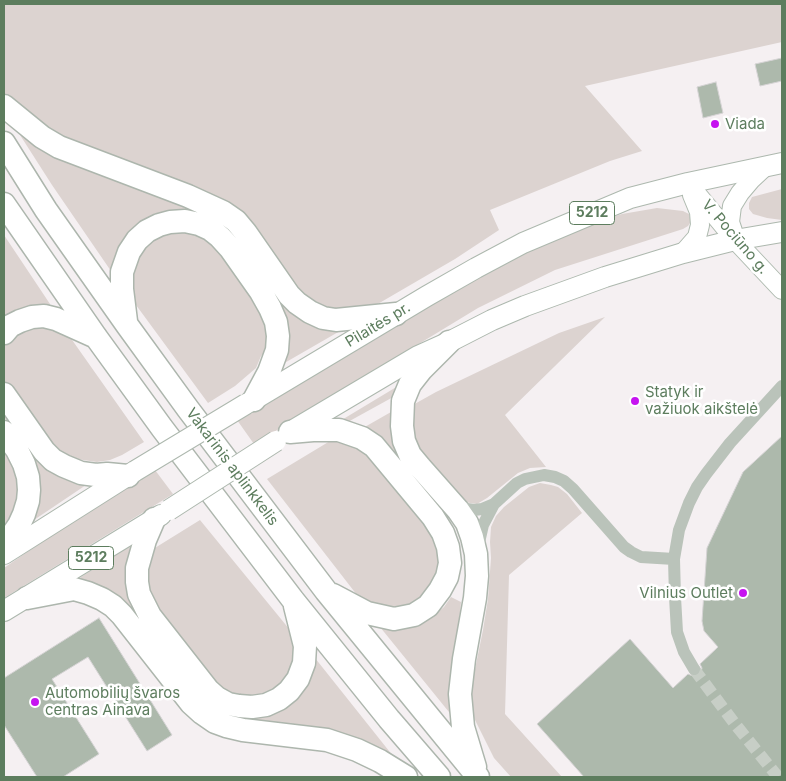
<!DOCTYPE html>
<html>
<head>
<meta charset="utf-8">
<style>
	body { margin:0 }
	#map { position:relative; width:786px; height:781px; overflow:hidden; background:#f5f0f2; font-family:Inter,sans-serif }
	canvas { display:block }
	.frame { position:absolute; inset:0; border:5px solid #5d7d5e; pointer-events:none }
</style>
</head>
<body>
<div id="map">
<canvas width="786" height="781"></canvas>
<div class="frame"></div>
</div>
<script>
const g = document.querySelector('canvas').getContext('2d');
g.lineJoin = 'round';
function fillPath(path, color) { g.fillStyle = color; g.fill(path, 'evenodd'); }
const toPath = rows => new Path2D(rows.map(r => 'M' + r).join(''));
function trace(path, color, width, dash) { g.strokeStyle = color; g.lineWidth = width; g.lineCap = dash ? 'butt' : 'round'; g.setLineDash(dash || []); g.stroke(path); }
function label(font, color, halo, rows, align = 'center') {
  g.font = font + ' Inter,sans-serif'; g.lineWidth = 5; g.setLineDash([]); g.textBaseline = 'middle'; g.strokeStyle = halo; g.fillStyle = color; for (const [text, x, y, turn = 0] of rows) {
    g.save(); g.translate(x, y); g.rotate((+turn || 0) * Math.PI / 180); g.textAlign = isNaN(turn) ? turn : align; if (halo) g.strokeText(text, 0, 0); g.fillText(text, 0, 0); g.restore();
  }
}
fillPath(toPath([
	[4,4,782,4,782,42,585,86,642,151,610,161,490,210,499,230,455,259,376,305,332,312,304,299,246,220,59,138,4,97],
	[20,135,42,149,219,218,340,331,281,365,286,330,187,212,113,274,52,185],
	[782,189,782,220,767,218,753,214,749,209,749,203,752,197],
	[657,208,683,211,689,214,690,218,690,223,688,226,683,229,555,270,478,308,254,444,237,420,432,304,518,256,584,226,622,214],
	[195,232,212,241,261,309,269,329,266,352,261,356,256,368,235,386,208,403,136,305,132,293,130,279,136,254,161,233],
	[4,235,50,304,49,307,4,321],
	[605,317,505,415,546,467,530,468,518,473,487,498,477,504,464,502,421,453,413,438,411,406,436,392,559,333],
	[50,325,70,337,144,442,122,455,110,460,97,462,63,457,4,381,4,347,6,342,24,327],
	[398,386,395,396,346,423,340,421],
	[4,410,86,485,31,522,26,448,4,417],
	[391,412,395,443,407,470,363,428],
	[335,438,362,448,429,528,441,558,435,585,412,607,380,609,357,595,267,479],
	[4,448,17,472,20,488,16,505,4,527],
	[155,470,173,494,4,598,4,568,79,516],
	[540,483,551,485,558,487,567,494,582,513,509,575,505,714,562,777,511,777,494,758,473,716,471,697,472,684,483,630,488,599,491,558,490,542,491,527,496,516,504,507,529,487],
	[200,520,290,630,296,645,293,673,271,695,242,699,215,686,146,593,150,551],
	[133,544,135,546,135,549,129,560,128,580,130,596,136,610,147,626,204,698,218,709,232,715,245,717,264,717,284,709,298,698,308,684,313,671,315,658,397,761,363,743,333,733,305,727,233,719,218,713,208,706,199,698,129,610,117,598,104,589,78,581,81,577],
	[451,597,461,602,453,688,453,717,380,627,416,625,431,618,444,607]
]), '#dcd3d0');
const building = toPath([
	[782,58,782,81,760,86,755,64,782,58],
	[716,82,723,113,703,118,697,87,716,82],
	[782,436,782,777,584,777,537,724,630,639,673,688,688,674,695,677,701,673,702,668,700,664,718,647,704,631,702,621,707,548,743,472,782,436],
	[99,618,172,735,147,751,88,657,52,679,99,754,63,777,37,777,4,725,4,678,99,618]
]);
fillPath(building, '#adb9ac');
trace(building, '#d5d3d4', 1);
trace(toPath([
	[694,669,735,724,778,777]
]), '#c7cec6', 12, [12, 6]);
const secondary = toPath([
	[688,183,735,240,782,290],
	[735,237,730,222,732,206,740,193,751,180,766,166],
	[683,253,697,237,700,225,699,212,692,195]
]);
const primary = toPath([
	[250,402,427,296,476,268,523,243,630,198,688,183,782,163],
	[290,432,418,356,449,342,492,320,525,306,605,277,683,253,735,240,782,232],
	[4,554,135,471],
	[4,611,161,515]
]);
const highway = toPath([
	[4,106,42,137,59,147,188,196,223,212,236,221,246,233,289,295,297,303,310,312,323,318,336,320,396,314],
	[4,143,46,210,127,325,188,409,326,591,478,777],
	[4,204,96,337,162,428,293,600,389,719,439,777],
	[126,321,122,289,122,272,129,252,137,240,147,231,159,225,170,222,185,221,199,224,210,229,220,237,230,248,261,292,270,308,276,322,278,336,277,350,269,372,254,400],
	[4,333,10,326,20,321,32,317,44,316,56,319,96,337],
	[449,342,421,370,410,384,403,401,402,426,404,441,410,455,420,467,458,510,467,523,472,537,476,554,477,576,475,598,464,659,460,694,463,727,475,767],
	[4,394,44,451,53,460,64,466,81,473,96,475,107,474,128,476],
	[4,432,17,450,24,464,28,477,29,490,28,501,24,514,19,525,4,547],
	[290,432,313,430,339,430,362,438,374,446,433,517,443,533,448,547,450,563,447,577,440,590,428,606,414,615,394,619,367,613,333,595],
	[154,519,145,540,137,568,137,582,139,594,150,616,208,690,217,698,228,704,239,706,252,707,266,705,279,699,289,691,298,679,304,663,305,646,295,606],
	[27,598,74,589,88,593,102,599,113,606,122,615,191,703,202,713,215,722,226,726,243,730,327,740,357,750,380,761,406,777]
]);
trace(secondary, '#aebaaf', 20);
trace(primary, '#adb8ae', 22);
trace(highway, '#adb6ad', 25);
trace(toPath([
	[456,505,467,509,474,510,482,509,494,504],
	[478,547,483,525,494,504,517,483,525,479,544,475,555,477,564,481,573,489,624,547,631,552,641,557,674,559],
	[694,669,684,652,677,632,675,597,674,559,679,530,689,503,697,487,706,474,730,443,782,386]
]), '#bac3ba', 12);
trace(secondary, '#fff', 18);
trace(primary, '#fff', 20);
trace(highway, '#fff', 22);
const primaryBridge = toPath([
	[135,471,246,404],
	[169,510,276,441]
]);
trace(primaryBridge, '#adb8ae', 22, []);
trace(primaryBridge, '#fff', 20);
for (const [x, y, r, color] of [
	[715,124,5,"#c614f0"],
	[635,401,5,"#c614f0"],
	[743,593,5,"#c614f0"],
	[35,702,5,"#c614f0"]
]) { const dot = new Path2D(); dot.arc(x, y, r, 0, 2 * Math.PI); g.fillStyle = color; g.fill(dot); trace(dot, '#fff', 2); }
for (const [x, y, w] of [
	[592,213,45],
	[91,558,45]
]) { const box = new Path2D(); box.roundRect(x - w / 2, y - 11.5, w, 23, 4); g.fillStyle = '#fff'; g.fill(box); trace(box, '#5d7d5e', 1); }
label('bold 14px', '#5d7d5e', null, [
	["5212",592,213],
	["5212",91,558]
]);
label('15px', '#5d7d5e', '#fff', [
	["Viada",725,124],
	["Statyk ir",645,392],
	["važiuok aikštelė",645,409],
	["Vilnius Outlet",733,593,"right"],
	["Automobilių švaros",45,693],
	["centras Ainava",45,710]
], 'left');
label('15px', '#5d7d5e', '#fff', [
	["V. Pociūno g.",735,237,49],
	["Pilaitės pr.",378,325,-31],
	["Vakarinis aplinkkelis",232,467,53]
]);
</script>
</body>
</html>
